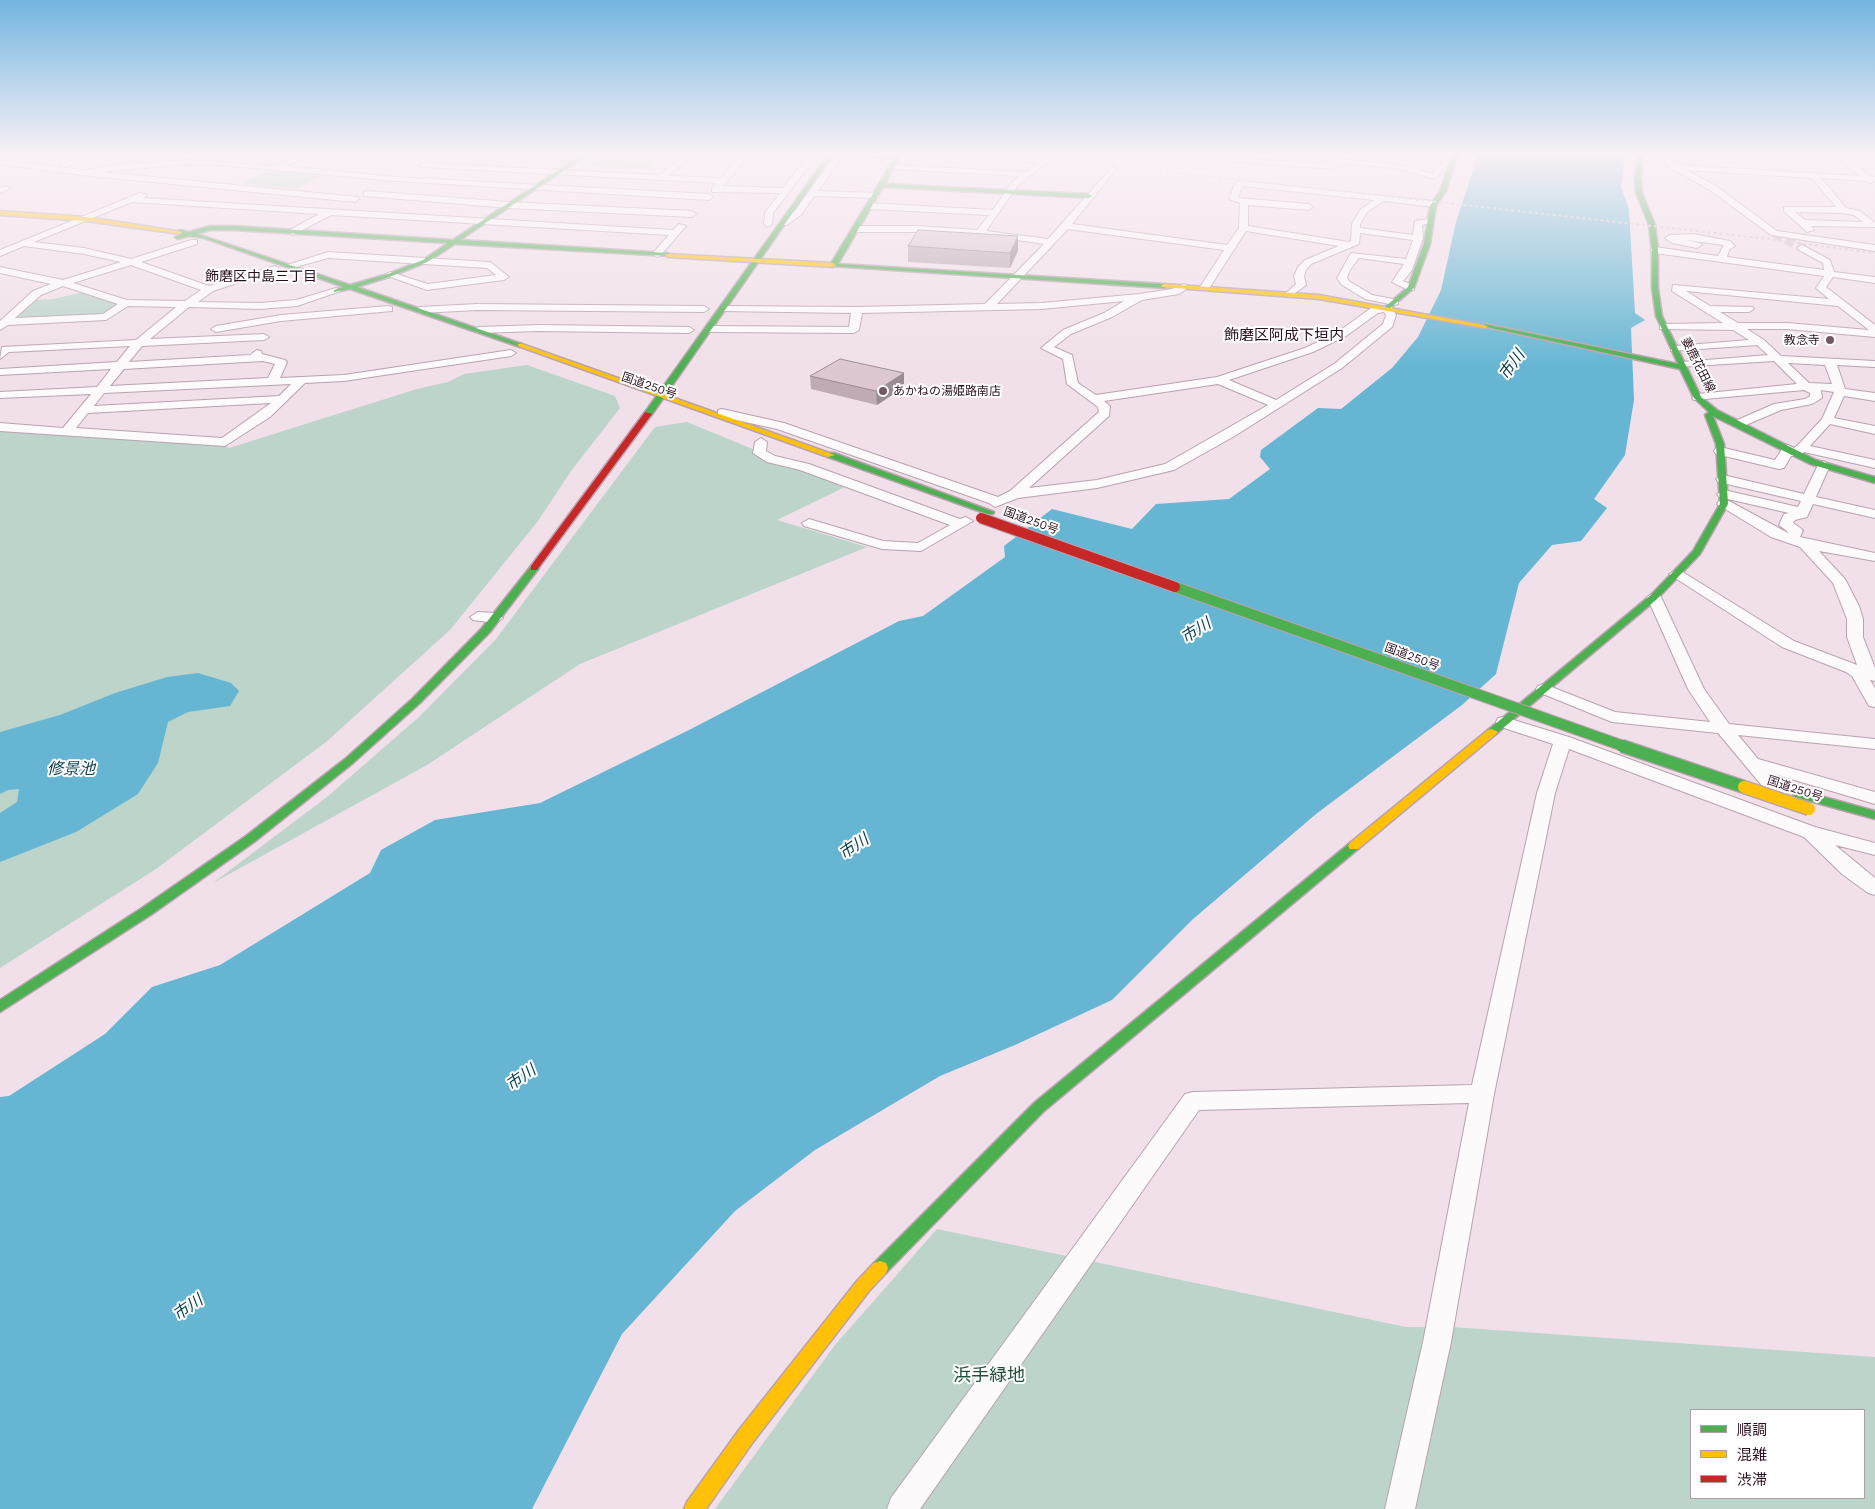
<!DOCTYPE html>
<html>
<head>
<meta charset="utf-8">
<style>
	body { margin:0 }
	#map { position:relative; width:1875px; height:1509px; overflow:hidden; background:#f1e0e9; font-family:"Work Sans","Noto Sans JP",sans-serif }
	canvas { display:block }
	.legend { position:absolute; left:1690px; top:1409px; width:175px; height:90px; box-sizing:border-box; background:#fff; border:1px solid #aa9fa6; margin:0; padding:6px 9px; list-style:none; font-size:15px; color:#2a0f20 }
	.legend li { display:flex; align-items:center; gap:10px; height:25px }
	.legend b { width:25px; border:1px solid #aa9fa6 }
</style>
</head>
<body>
<div id="map">
<canvas width="1875" height="1509"></canvas>
<ul class="legend">
<li><b style="height:6px;background:#4caf50"></b>順調</li>
<li><b style="height:6px;background:#ffc107"></b>混雑</li>
<li><b style="height:6px;background:#c62828"></b>渋滞</li>
</ul>
</div>
<script>
const g = document.querySelector('canvas').getContext('2d');
g.lineJoin = 'round';
function fillPath(path, color) { g.fillStyle = color; g.fill(path, 'evenodd'); }
const toPath = rows => new Path2D(rows.map(r => 'M' + r).join(''));
function trace(path, color, width, dash) { g.strokeStyle = color; g.lineWidth = width; g.lineCap = dash ? 'butt' : 'round'; g.setLineDash(dash || []); g.stroke(path); }
function label(font, color, halo, rows, align = 'center') {
  g.font = font + ' "Work Sans","Noto Sans JP",sans-serif'; g.lineWidth = 4; g.setLineDash([]); g.textBaseline = 'middle'; g.strokeStyle = halo; g.fillStyle = color; for (const [text, x, y, turn = 0] of rows) {
    g.save(); g.translate(x, y); g.rotate((+turn || 0) * Math.PI / 180); g.textAlign = isNaN(turn) ? turn : align; if (halo) g.strokeText(text, 0, 0); g.fillText(text, 0, 0); g.restore();
  }
}
fillPath(toPath([
	[591,155,663,155,646,169,576,165],
	[270,171,275,171,323,175,297,189,240,183],
	[84,292,120,304,105,314,18,319,16,317,36,300,53,299],
	[527,365,615,396,620,408,571,471,538,521,450,630,326,742,156,869,0,968,0,429,218,443,229,448,417,389,448,382,464,374],
	[687,422,845,487,777,520,867,547,580,664,427,765,213,883,327,797,419,717,496,639,655,427],
	[937,1229,1406,1327,1452,1327,1875,1357,1875,1509,715,1509,835,1345],
	[1691,1410,1864,1410,1864,1498,1691,1498]
]), '#bcd4ca');
fillPath(toPath([
	[1476,155,1622,155,1624,164,1621,187,1629,209,1635,313,1645,320,1631,328,1634,400,1625,455,1594,499,1607,508,1581,541,1552,545,1519,583,1496,674,1462,705,1316,814,1192,920,1112,1000,1015,1045,940,1076,815,1150,735,1211,622,1334,532,1509,0,1509,0,1097,9,1096,105,1034,152,987,220,965,370,873,381,850,435,820,540,803,691,729,899,621,923,616,1005,557,1004,546,1052,509,1132,529,1156,504,1229,499,1270,469,1260,457,1261,450,1318,408,1341,409,1392,368,1418,337,1441,290,1456,222,1475,164],
	[198,673,231,683,239,691,230,706,188,712,168,722,158,763,138,794,76,832,0,862,0,813,17,802,19,789,8,790,0,794,0,732,60,715,115,693,167,677]
]), '#66b6d3');
trace(toPath([
	[1774,233,1802,248]
]), '#d3c1cb', 9, [9, 4.5]);
const street = toPath([
	[90,155,104,155,64,167,60,165,90,155],
	[299,155,311,155,285,166,395,177,709,194,713,197,709,200,395,181,221,165,188,164,102,172,358,197,359,199,355,202,81,175,0,164,0,160,83,170,125,164,188,160,275,166,299,155],
	[510,155,559,155,583,159,579,161,510,155],
	[684,155,693,155,669,176,721,178,741,155,750,155,723,186,783,188,809,155,817,155,773,213,772,224,768,227,764,224,765,213,780,193,712,192,712,188,717,183,423,167,419,165,423,163,660,175,684,155],
	[835,155,843,155,818,191,875,193,878,194,878,198,814,196,801,215,787,225,781,225,781,221,795,211,835,155],
	[991,155,1018,155,1049,161,1018,185,986,231,1048,239,1113,166,1117,168,1072,224,1227,245,1239,228,1240,203,1229,199,1235,183,1239,181,1434,201,1438,204,1434,207,1384,201,1367,212,1360,224,1360,228,1413,235,1415,221,1430,219,1434,222,1422,225,1423,238,1412,270,1403,281,1414,286,1414,290,1408,290,1392,282,1404,264,1359,258,1350,270,1347,278,1349,281,1372,295,1398,300,1398,304,1394,305,1365,299,1342,285,1337,278,1351,253,1406,259,1413,240,1360,233,1359,244,1311,264,1306,270,1304,276,1306,285,1290,297,1285,294,1296,284,1294,276,1298,267,1305,260,1339,246,1246,231,1210,287,1205,290,1200,287,1224,250,1068,229,997,304,1042,303,1139,294,1172,289,1184,284,1189,287,1179,294,1142,300,1112,317,1071,334,1054,347,1072,355,1078,383,1096,395,1217,377,1305,348,1338,332,1371,308,1391,306,1396,315,1392,327,1342,368,1233,437,1174,470,1097,488,1018,498,995,507,989,503,777,429,718,416,718,410,722,409,784,423,998,497,1010,491,1099,412,1098,407,1067,384,1063,359,1041,348,1063,330,1104,313,1124,301,1042,309,862,313,859,330,854,333,710,332,705,329,710,326,849,327,851,313,720,311,719,309,724,306,857,307,985,304,1044,244,1004,238,918,232,856,232,852,229,856,226,918,226,977,230,989,215,869,209,865,206,869,203,993,210,1012,182,1020,176,891,169,887,167,891,165,1026,172,1038,163,991,155],
	[1242,186,1374,200,1360,210,1352,224,1351,241,1349,242,1248,226,1248,205,1309,210,1313,207,1309,204,1238,198,1242,186],
	[1384,312,1386,315,1383,324,1334,364,1276,400,1229,380,1313,352,1346,336,1378,313,1384,312],
	[1218,384,1268,405,1165,464,1097,480,1029,488,1109,416,1110,406,1104,401,1218,384],
	[1118,155,1126,155,1120,166,1117,166,1113,164,1118,155],
	[1140,155,1188,155,1328,164,1318,155,1327,155,1330,158,1395,164,1433,174,1444,159,1451,161,1435,179,1395,168,1337,163,1338,167,1334,169,1140,155],
	[1656,155,1665,155,1677,165,1859,176,1835,155,1844,155,1869,176,1875,177,1875,181,1870,183,1865,181,1821,178,1846,208,1860,211,1875,223,1875,227,1811,226,1814,230,1807,232,1784,211,1784,207,1836,207,1812,178,1686,170,1716,186,1777,231,1875,245,1875,251,1771,235,1710,190,1670,168,1656,155],
	[1795,212,1843,213,1854,215,1863,222,1805,220,1795,212],
	[3,187,9,187,10,189,0,193,0,188,3,187],
	[367,191,509,202,692,211,696,214,692,217,509,208,364,196,364,192,367,191],
	[140,193,147,195,143,198,673,230,679,224,686,226,660,256,657,257,652,254,669,235,331,215,293,235,289,232,290,230,319,214,132,202,34,242,84,248,131,259,191,240,197,240,197,244,141,262,209,286,275,266,280,269,213,291,198,302,260,303,296,300,336,288,341,291,297,306,260,309,189,307,150,339,264,334,269,337,264,340,142,346,129,362,250,355,257,350,261,351,262,354,285,360,287,362,280,378,344,375,511,350,516,353,511,356,344,381,305,383,270,417,225,446,0,431,0,423,63,428,91,394,0,398,0,392,97,387,111,369,0,375,0,369,117,362,130,346,9,352,0,359,2,347,136,340,176,307,128,306,106,320,8,325,0,330,0,321,33,291,51,284,0,273,0,267,63,280,121,262,84,254,24,246,0,256,0,250,140,193],
	[131,265,201,290,185,301,127,300,73,283,131,265],
	[63,286,118,304,103,314,15,318,41,295,63,286],
	[263,361,275,364,268,378,110,386,124,369,263,361],
	[291,384,279,396,94,406,104,393,291,384],
	[271,403,222,438,76,428,88,413,271,403],
	[1693,234,1730,241,1735,246,1729,250,1727,257,1824,270,1823,263,1799,250,1797,248,1802,245,1830,260,1834,272,1875,277,1875,283,1833,277,1826,287,1875,325,1875,337,1787,329,1747,329,1764,340,1781,356,1875,361,1875,367,1837,365,1845,389,1875,393,1875,401,1844,396,1834,418,1875,426,1875,434,1830,424,1810,446,1875,460,1875,468,1804,452,1799,456,1791,456,1784,468,1779,469,1716,454,1714,451,1716,448,1720,447,1775,460,1784,446,1788,445,1794,448,1798,445,1822,419,1834,392,1821,390,1822,398,1812,404,1781,410,1739,428,1735,427,1733,424,1735,421,1774,404,1805,399,1810,396,1810,393,1804,390,1694,400,1692,398,1698,394,1797,384,1774,361,1678,367,1678,363,1682,362,1768,355,1757,345,1671,351,1671,347,1675,346,1749,340,1733,330,1660,329,1660,325,1664,324,1723,323,1672,291,1673,285,1829,299,1816,288,1824,276,1655,253,1650,250,1655,247,1718,256,1724,245,1685,240,1700,243,1702,245,1697,248,1672,243,1665,238,1670,235,1693,234],
	[1686,291,1838,306,1869,330,1787,323,1738,323,1720,312,1749,312,1754,309,1753,307,1710,306,1686,291],
	[1788,363,1825,365,1832,384,1809,383,1788,363],
	[328,252,490,262,509,277,504,280,427,290,385,275,390,272,428,284,496,275,487,268,328,258,292,268,287,265,328,252],
	[477,304,704,306,709,309,704,312,477,310,420,313,415,310,420,307,477,304],
	[388,306,392,307,392,311,281,321,216,332,211,329,216,326,281,315,388,306],
	[539,325,689,327,694,330,689,333,539,331,478,333,473,330,478,327,539,325],
	[761,438,767,442,766,451,775,456,809,464,960,519,966,517,973,521,921,551,882,549,804,526,802,523,809,519,883,541,918,543,950,525,800,470,767,462,753,453,755,442,761,438],
	[1824,461,1830,465,1816,497,1875,510,1875,518,1813,504,1807,517,1795,520,1793,523,1803,530,1800,537,1875,553,1875,561,1819,551,1845,579,1859,606,1863,619,1863,637,1875,668,1875,681,1870,680,1875,688,1875,707,1869,706,1852,676,1846,672,1782,647,1669,574,1676,570,1681,571,1794,641,1857,665,1847,637,1847,619,1833,583,1800,547,1771,537,1717,504,1719,501,1729,501,1788,533,1788,532,1779,525,1784,514,1789,513,1719,497,1717,494,1724,490,1798,507,1801,501,1718,482,1716,479,1723,475,1804,494,1818,465,1824,461],
	[1654,593,1661,597,1704,689,1729,724,1875,739,1875,749,1738,735,1758,759,1875,792,1875,804,1771,773,1789,796,1786,800,1774,800,1718,733,1612,722,1538,692,1536,689,1538,686,1544,684,1615,712,1710,722,1688,689,1647,597,1654,593],
	[478,612,495,613,503,618,495,623,473,620,470,617,478,612],
	[1504,717,1569,737,1815,827,1875,843,1875,855,1835,845,1875,878,1875,895,1868,893,1842,874,1804,837,1569,749,1555,793,1494,1094,1451,1342,1415,1509,1385,1509,1423,1342,1469,1103,1199,1110,920,1509,887,1509,891,1498,1185,1094,1193,1092,1472,1085,1537,793,1553,744,1498,726,1496,722,1498,718,1504,717]
]);
const fast = toPath([
	[581,155,587,155,460,240,668,253,671,255,670,256,455,244,427,262,392,276,357,287,522,344,522,346,520,347,350,289,334,292,334,290,344,287,204,238,189,236,178,239,175,237,182,234,177,232,180,230,189,232,210,226,233,226,453,240,581,155],
	[210,230,233,230,448,243,423,260,388,274,350,285,197,234,210,230],
	[828,155,833,155,651,416,645,416,645,412,828,155],
	[843,155,899,157,885,184,1089,194,1092,196,1089,198,883,187,838,264,1164,284,1167,286,1164,288,831,266,830,265,894,159,843,155],
	[1452,155,1457,155,1446,191,1436,206,1430,244,1414,288,1389,309,1385,309,1385,307,1408,287,1424,244,1430,206,1440,191,1452,155],
	[1638,155,1643,155,1641,177,1642,193,1655,225,1658,250,1658,288,1662,316,1701,397,1717,410,1816,460,1875,477,1875,483,1810,464,1713,416,1724,444,1728,504,1700,554,1657,599,1496,734,1488,734,1486,732,1488,730,1651,595,1693,551,1720,504,1716,444,1705,415,1709,412,1694,398,1680,369,1482,326,1485,324,1678,364,1656,316,1652,288,1652,250,1649,225,1636,193,1635,177,1638,155],
	[828,453,834,453,994,512,993,514,987,514,828,457,828,453],
	[534,565,539,568,490,632,420,703,353,763,254,842,152,914,0,1012,0,1000,142,908,246,836,345,759,412,699,482,628,531,566,534,565],
	[1799,790,1875,811,1875,819,1795,797,1793,794,1799,790],
	[1354,842,1358,843,1360,846,1358,849,1044,1111,886,1273,880,1275,874,1273,872,1268,874,1263,1034,1103,1350,843,1354,842]
]);
const slow = toPath([
	[0,211,86,217,183,232,180,234,86,221,0,215,0,211],
	[666,254,833,263,836,265,833,267,668,257,665,255,666,254],
	[1164,284,1319,295,1488,326,1485,328,1319,299,1162,287,1161,286,1164,284],
	[518,344,522,344,835,455,828,457,518,346,518,344],
	[1492,729,1498,732,1496,734,1358,849,1350,849,1348,846,1350,843,1488,730,1492,729],
	[880,1261,886,1263,888,1268,886,1273,869,1291,753,1442,706,1509,684,1509,687,1502,739,1430,857,1281,874,1263,880,1261]
]);
const jam = toPath([
	[645,412,652,414,537,570,531,570,531,566,645,412]
]);
trace(street, '#b8a2af', 2);
trace(fast, '#b8a2af', 3);
trace(slow, '#b8a2af', 3);
trace(jam, '#b8a2af', 3);
fillPath(street, '#fdfafc');
fillPath(fast, '#4caf50');
fillPath(slow, '#ffc107');
fillPath(jam, '#c62828');
trace(toPath([
	[1016,155,1769,239,1875,253]
]), '#cec8cb', 2, [3, 3]);
const fastBridgeFar1 = toPath([
	[1175,587,1626,747]
]);
const fastBridge = toPath([
	[1622,746,1744,787]
]);
const slowBridge = toPath([
	[1744,787,1809,809]
]);
const jamBridge = toPath([
	[981,518,1175,587]
]);
trace(fastBridgeFar1, '#b8a2af', 12, []);
trace(fastBridge, '#b8a2af', 15, []);
trace(slowBridge, '#b8a2af', 15, []);
trace(jamBridge, '#b8a2af', 12, []);
trace(fastBridgeFar1, '#4caf50', 10);
trace(fastBridge, '#4caf50', 12);
trace(slowBridge, '#ffc107', 12);
trace(jamBridge, '#c62828', 10);
fillPath(toPath([
	[1018,236,1018,251,1010,268,908,262,908,246],
	[810,376,904,387,877,405,811,389]
]), '#beabb5');
fillPath(toPath([
	[1018,236,1018,251,1010,268,1010,253],
	[904,373,904,387,877,405,876,391]
]), '#9b8b94');
const building = toPath([
	[918,230,1018,236,1010,253,908,246,918,230],
	[840,359,904,373,876,391,810,376,840,359]
]);
fillPath(building, '#ddc7d3');
trace(building, '#9b8b94', 1);
const sky = g.createLinearGradient(0, 0, 0, 367);
sky.addColorStop(0, '#74b5e0');
sky.addColorStop(0.42, '#f9f1f5');
sky.addColorStop(1, '#f9f1f500');
g.fillStyle = sky;
g.fillRect(0, 0, 1875, 367);
for (const [x, y, r, color] of [
	[1830,340,5,"#705866"],
	[883,391,5,"#705866"]
]) { const dot = new Path2D(); dot.arc(x, y, r, 0, 2 * Math.PI); g.fillStyle = color; g.fill(dot); trace(dot, '#fff', 2); }
label('12px', '#2a0f20', '#fff', [
	["教念寺",1820,340],
	["あかねの湯姫路南店",893,391,"left"]
], 'right');
label('12px', '#2a0f20', '#fff', [
	["妻鹿花田線",1698,365,63],
	["国道250号",649,386,19],
	["国道250号",1031,521,20],
	["国道250号",1412,657,20],
	["国道250号",1795,789,18]
]);
label('14px', '#2a0f20', '#fff', [
	["飾磨区中島三丁目",261,277]
]);
label('15px', '#2a0f20', '#fff', [
	["飾磨区阿成下垣内",1284,336]
]);
label('italic 16px', '#073c4c', '#fff', [
	["市川",1512,365,-54],
	["市川",1196,631,-32],
	["修景池",71,769],
	["市川",854,847,-34],
	["市川",521,1078,-35],
	["市川",188,1308,-35]
]);
label('18px', '#234e3c', '#fff', [
	["浜手緑地",989,1376]
]);
</script>
</body>
</html>
